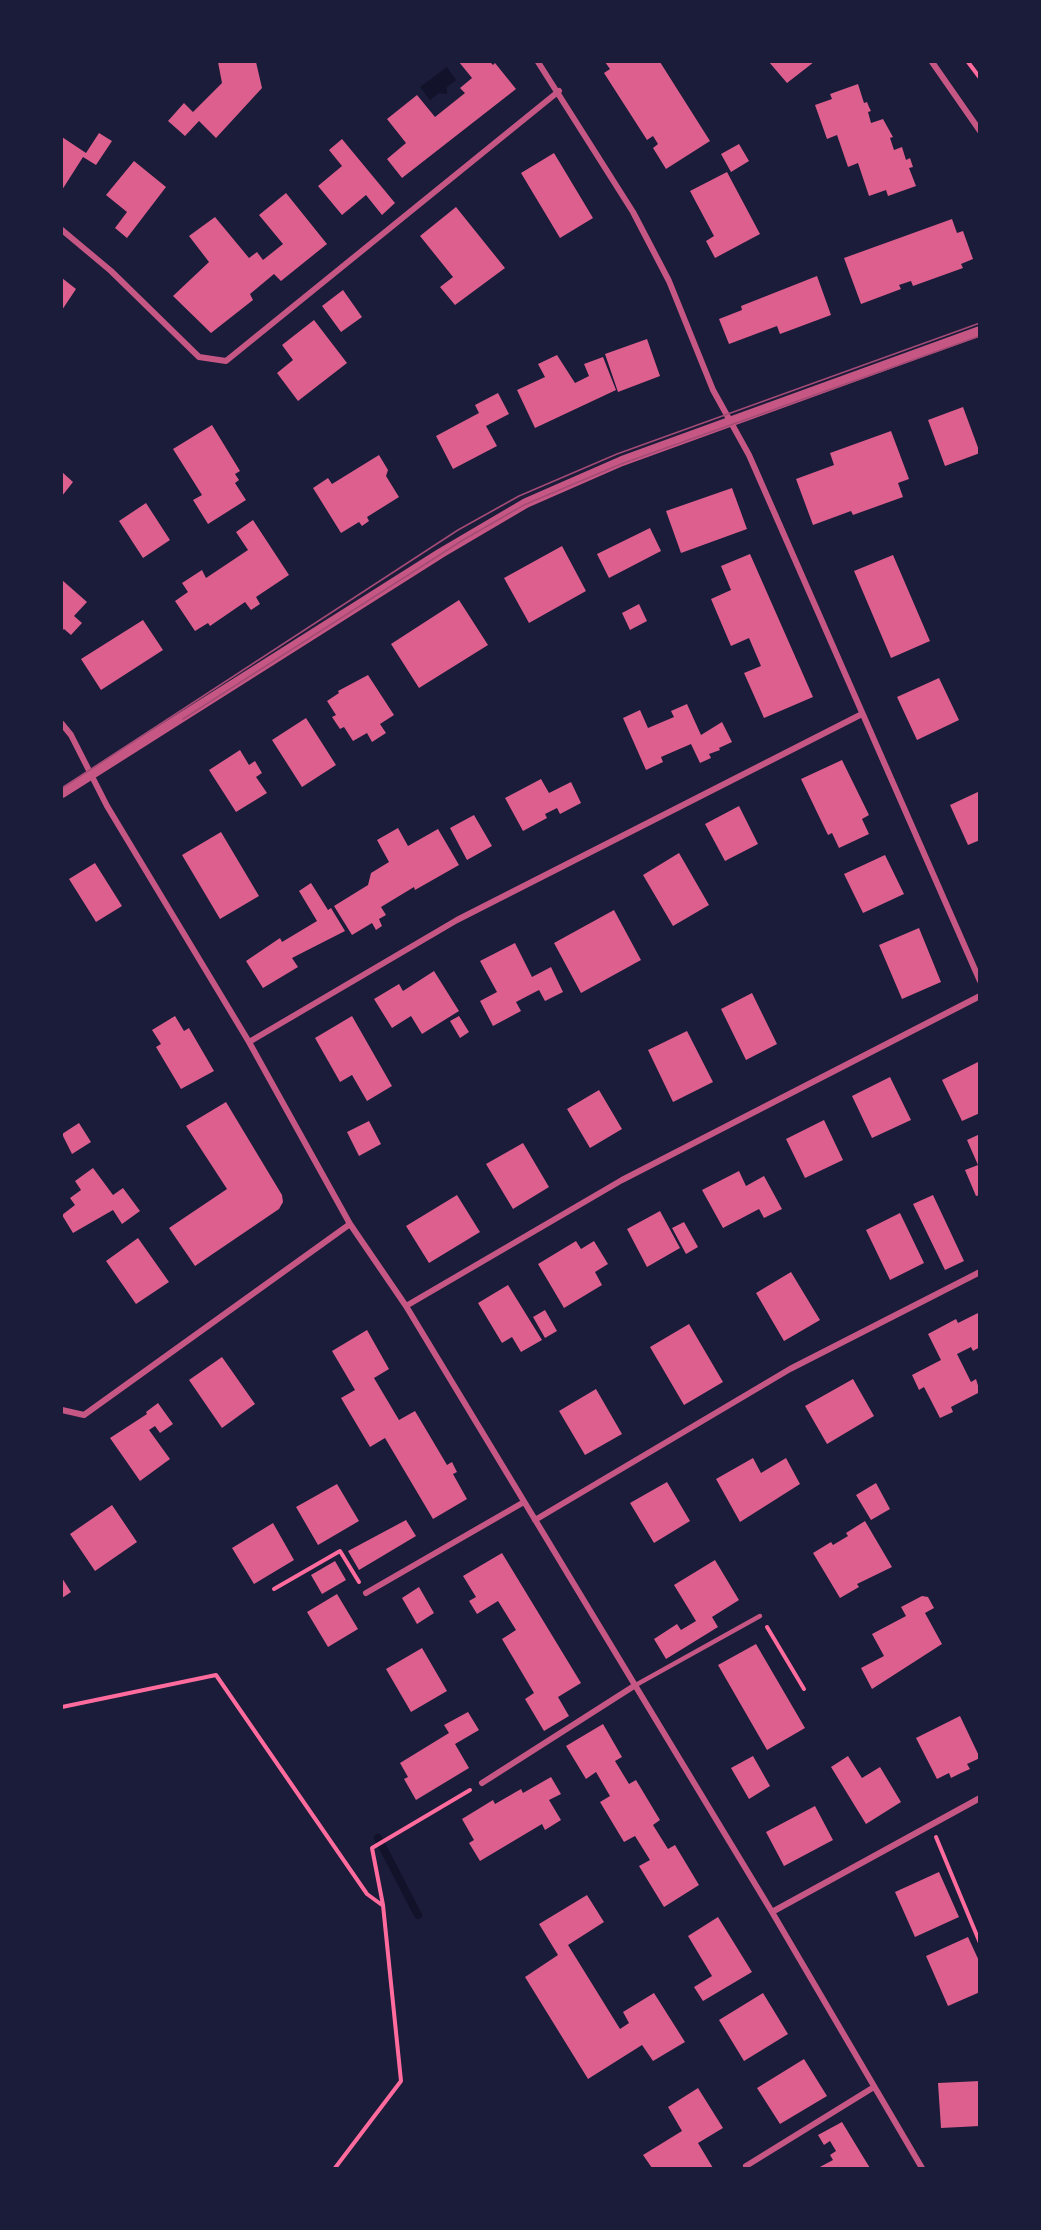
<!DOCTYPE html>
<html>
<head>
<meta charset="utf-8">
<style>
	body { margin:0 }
	#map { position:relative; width:1041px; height:2230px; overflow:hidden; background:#1b1b3a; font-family:Barlow,sans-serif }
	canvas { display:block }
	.frame { position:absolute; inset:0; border:63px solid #1b1b3a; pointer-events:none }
</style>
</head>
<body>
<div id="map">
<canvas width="1041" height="2230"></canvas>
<div class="frame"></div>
</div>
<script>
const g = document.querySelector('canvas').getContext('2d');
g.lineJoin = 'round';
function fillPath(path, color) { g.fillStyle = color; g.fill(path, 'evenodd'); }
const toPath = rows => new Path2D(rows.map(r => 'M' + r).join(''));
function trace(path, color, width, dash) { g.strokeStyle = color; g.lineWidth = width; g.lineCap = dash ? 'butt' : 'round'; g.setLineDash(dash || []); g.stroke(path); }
fillPath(toPath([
	[447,67,456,80,447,87,447,94,439,93,430,100,420,87]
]), '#12122b');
trace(toPath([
	[378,1838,418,1915]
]), '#12122b', 8);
fillPath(toPath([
	[218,62,256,62,262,88,216,138,199,121,185,136,168,121,184,103,193,112,222,83],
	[459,62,490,62,493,65,495,63,516,89,402,178,387,159,406,143,387,119,417,95,435,117,465,93,460,88,472,78],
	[605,62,660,62,710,141,666,169,653,148,658,144,653,136,647,140,604,73,610,69],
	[769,62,814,62,787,83],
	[858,84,864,103,867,102,869,107,871,111,868,112,871,123,883,119,893,137,890,138,894,150,902,147,906,160,910,158,913,167,909,168,916,186,888,196,886,190,869,196,858,163,848,167,837,135,827,139,815,105,832,99,830,94],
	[99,133,112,141,96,165,83,157,62,190,62,137,86,153],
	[342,139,395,203,382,215,366,195,342,215,318,186,342,166,329,150],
	[739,144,749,161,731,172,721,154],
	[554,153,593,218,560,238,521,173],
	[134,161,166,187,127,238,115,228,127,212,106,195],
	[727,172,760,234,715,258,706,241,714,236,690,191],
	[286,193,327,244,281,281,274,274,250,294,253,300,211,333,173,296,209,262,189,236,215,217,249,258,257,252,263,260,283,244,259,215],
	[456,207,505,268,455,305,440,287,453,277,420,236],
	[952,219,957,233,963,231,973,259,961,264,963,268,913,286,911,281,899,285,901,289,861,304,844,258],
	[817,276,831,315,780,334,777,326,729,344,719,319,742,310,741,306],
	[62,278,76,289,62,310],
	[343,290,362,317,341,332,322,306],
	[314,320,347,363,298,401,277,373,293,360,282,345],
	[647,339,660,376,618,392,605,354],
	[557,355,575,383,589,376,584,364,603,357,616,390,535,428,517,390,545,377,538,364],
	[498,393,509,414,486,426,497,446,453,469,436,436,479,413,475,405],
	[963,407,980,453,945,466,928,420],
	[212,425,240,471,235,474,239,480,235,483,246,500,208,524,193,500,202,495,173,449],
	[891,431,909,479,898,483,903,497,853,515,851,511,813,525,796,479,834,465,830,453],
	[379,455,388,470,386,476,399,497,367,517,369,521,362,526,359,522,341,533,313,488,328,478,332,484],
	[62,472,73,482,62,496],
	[732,488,747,529,681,553,666,511],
	[146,503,170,540,143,558,119,521],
	[253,520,289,575,256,597,260,604,251,610,245,602,210,626,208,623,195,631,175,601,188,592,182,583,202,570,206,578,248,550,236,532],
	[650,528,661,551,609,578,597,554],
	[562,546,586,591,529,623,504,578],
	[750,554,813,697,764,718,744,673,761,666,749,638,731,646,711,599,731,590,721,566],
	[893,555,930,641,891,658,854,571],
	[62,580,87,602,74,616,82,623,71,635,64,629,62,631],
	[459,600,488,645,419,688,391,644],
	[639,604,647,621,630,630,622,613],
	[143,620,163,650,101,690,81,659],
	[368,675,394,715,380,724,386,733,372,742,367,733,353,741,344,727,340,729,332,717,336,715,327,701,339,693,338,691],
	[939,678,959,720,917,740,897,697],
	[687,704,701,735,722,722,732,742,719,748,720,750,709,754,711,758,700,763,691,744,661,757,663,762,646,770,623,718,640,710,648,728,674,717,671,711],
	[306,718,336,765,302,787,272,740],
	[240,750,249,765,255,761,262,773,256,777,267,793,236,812,209,770],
	[842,760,869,815,862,819,869,834,839,848,832,833,828,835,801,779],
	[541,779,549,793,571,782,581,803,560,814,557,808,545,814,547,818,523,831,505,798],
	[980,791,980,840,968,845,950,805],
	[739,806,758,844,725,861,705,824],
	[474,815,492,846,467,860,450,828],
	[398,828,408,846,438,829,459,865,415,890,414,887,381,907,386,915,379,919,382,926,376,930,372,923,352,935,334,906,368,885,371,873,389,862,377,840],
	[221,832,259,896,220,919,182,855],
	[679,853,709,905,673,926,643,875],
	[885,855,904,894,863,913,844,874],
	[95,863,122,906,96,922,69,879],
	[311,883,328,910,331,908,345,931,292,958,298,967,263,988,246,961,280,938,282,942,317,921,299,891],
	[614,910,641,960,581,993,554,943],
	[919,928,941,982,902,999,879,945],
	[515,943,532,977,551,967,563,992,545,1001,539,990,516,1002,521,1011,493,1026,480,1001,497,992,480,961],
	[434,971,459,1011,422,1034,411,1016,392,1028,374,999,399,984,403,991],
	[752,993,777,1044,746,1060,721,1009],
	[175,1016,184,1031,189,1028,214,1071,181,1089,156,1047,161,1044,152,1030],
	[352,1016,392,1086,367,1101,352,1075,340,1082,315,1038],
	[459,1016,469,1032,460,1038,450,1021],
	[687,1031,713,1082,673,1102,648,1050],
	[978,1062,980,1113,962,1121,942,1080],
	[890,1077,911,1120,872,1138,852,1096],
	[599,1090,622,1129,590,1148,567,1109],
	[226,1102,282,1195,283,1202,279,1209,195,1266,169,1228,227,1189,186,1126],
	[824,1120,843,1160,805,1178,786,1139],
	[369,1121,381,1144,359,1156,347,1132],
	[79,1123,91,1142,72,1154,62,1134],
	[980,1134,980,1195,976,1196,965,1170,978,1165,967,1140],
	[523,1143,549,1187,513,1209,486,1164],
	[93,1168,113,1195,123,1188,140,1211,122,1224,113,1210,73,1233,62,1215,75,1205,70,1198,81,1190,75,1181],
	[739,1171,746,1186,764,1176,782,1209,764,1218,759,1209,723,1228,702,1190],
	[457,1195,480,1232,429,1263,406,1226],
	[933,1195,964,1261,945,1270,913,1204],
	[660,1211,680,1248,647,1267,627,1229],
	[900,1213,924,1263,890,1280,866,1230],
	[684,1222,698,1247,686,1254,672,1228],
	[138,1238,169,1282,136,1304,106,1261],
	[576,1241,581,1249,594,1241,608,1264,595,1272,602,1285,564,1308,538,1264],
	[791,1272,820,1320,784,1341,756,1293],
	[508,1285,542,1340,521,1352,512,1337,502,1343,478,1303],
	[545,1310,557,1331,545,1338,533,1317],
	[978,1313,980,1347,973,1351,971,1347,957,1354,971,1382,976,1379,980,1392,951,1407,953,1412,940,1418,924,1387,919,1390,912,1375,941,1360,928,1334,956,1319,958,1323],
	[689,1324,723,1382,684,1405,650,1347],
	[367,1330,389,1369,374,1378,399,1420,415,1411,447,1465,452,1462,457,1472,453,1474,467,1499,433,1519,385,1438,370,1447,341,1398,355,1390,332,1351],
	[222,1357,255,1404,222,1428,189,1380],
	[853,1379,874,1416,827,1444,805,1406],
	[596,1389,622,1434,585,1455,559,1411],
	[158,1403,173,1424,160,1433,155,1426,149,1430,170,1459,140,1481,110,1438,147,1414,146,1412],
	[753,1458,761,1473,786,1458,800,1484,740,1522,716,1479],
	[667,1482,690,1521,654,1543,630,1503],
	[876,1483,890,1509,871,1520,856,1495],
	[337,1484,359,1521,318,1545,296,1507],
	[112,1505,137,1542,95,1571,70,1534],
	[406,1520,416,1536,359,1570,348,1551],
	[865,1521,892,1567,857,1584,859,1587,840,1598,813,1553,831,1542,833,1545,848,1536,846,1533],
	[273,1523,294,1560,254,1584,232,1548],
	[502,1553,581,1683,558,1697,569,1716,544,1731,525,1699,534,1693,502,1639,516,1630,498,1601,477,1614,469,1601,476,1597,463,1576],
	[715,1560,739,1600,712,1617,718,1627,666,1659,654,1639,677,1624,681,1630,696,1621,674,1585],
	[335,1561,346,1580,322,1594,311,1575],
	[62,1578,71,1592,62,1598],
	[419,1587,434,1613,417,1624,402,1598],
	[337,1594,358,1629,328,1647,307,1612],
	[922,1596,928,1597,934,1608,925,1613,942,1644,872,1689,861,1668,884,1656,872,1634,906,1616,901,1607],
	[756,1644,805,1728,767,1750,718,1665],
	[422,1648,447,1691,411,1712,386,1669],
	[468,1712,479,1730,455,1744,469,1768,416,1800,404,1779,408,1777,400,1763,449,1733,444,1725],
	[960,1716,980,1758,967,1764,970,1769,961,1773,951,1778,949,1773,937,1779,916,1738],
	[603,1724,622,1757,615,1761,629,1784,636,1780,660,1820,653,1825,668,1849,675,1845,699,1885,664,1907,639,1866,650,1860,635,1836,624,1842,600,1802,610,1796,596,1772,586,1779,566,1746],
	[753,1756,770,1786,749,1799,731,1768],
	[848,1756,862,1778,880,1767,901,1802,866,1824,831,1767],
	[551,1777,561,1794,549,1800,561,1820,545,1830,542,1824,480,1861,469,1843,474,1840,462,1819,493,1800,495,1804,521,1789,523,1793],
	[815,1806,833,1840,784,1866,766,1832],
	[939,1872,959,1917,915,1937,895,1892],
	[587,1895,604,1922,568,1945,620,2029,629,2023,623,2012,654,1993,685,2042,653,2061,642,2045,588,2079,525,1977,558,1955,539,1924],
	[718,1917,752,1972,703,2001,694,1987,712,1976,688,1936],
	[968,1937,980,1963,980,1992,948,2006,926,1956],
	[763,1993,788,2034,744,2061,719,2020],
	[804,2059,827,2096,780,2124,757,2088],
	[980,2081,980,2126,941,2128,938,2083],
	[698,2088,723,2128,698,2143,713,2168,652,2168,643,2155,682,2131,668,2107],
	[842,2122,862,2155,870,2168,818,2168,833,2160,830,2155,836,2151,830,2141,824,2145,818,2135]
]), '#dd5f8e');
trace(toPath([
	[968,62,980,78],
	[274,1589,340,1551,359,1582],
	[767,1627,804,1689],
	[62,1707,216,1675,367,1894,382,1905],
	[936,1837,980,1943],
	[335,2168,401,2081,383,1905,372,1848,470,1790]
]), '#ff6b9d', 4);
trace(toPath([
	[634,1686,760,1616]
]), '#c65784', 4.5);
trace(toPath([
	[538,62,633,212,669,281,713,390,749,455,980,981],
	[932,62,980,131],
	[62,230,111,271,199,357,226,361,559,91],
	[62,724,71,735,107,806,249,1042,350,1224,406,1306,772,1912,922,2168],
	[249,1042,457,920,862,714],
	[406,1306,622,1180,980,996],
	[62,1410,84,1415,350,1224],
	[535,1520,790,1369,980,1272],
	[366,1593,524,1502],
	[482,1783,634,1686],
	[772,1912,980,1798],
	[746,2166,874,2087]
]), '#c65784', 6);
trace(toPath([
	[62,793,441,553,526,503,622,461,980,331]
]), '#c65784', 10);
trace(toPath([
	[183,719,463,540,524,505,621,464,980,336],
	[62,788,458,530,519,496,617,454,980,323]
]), '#a44b75', 1.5);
</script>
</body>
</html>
